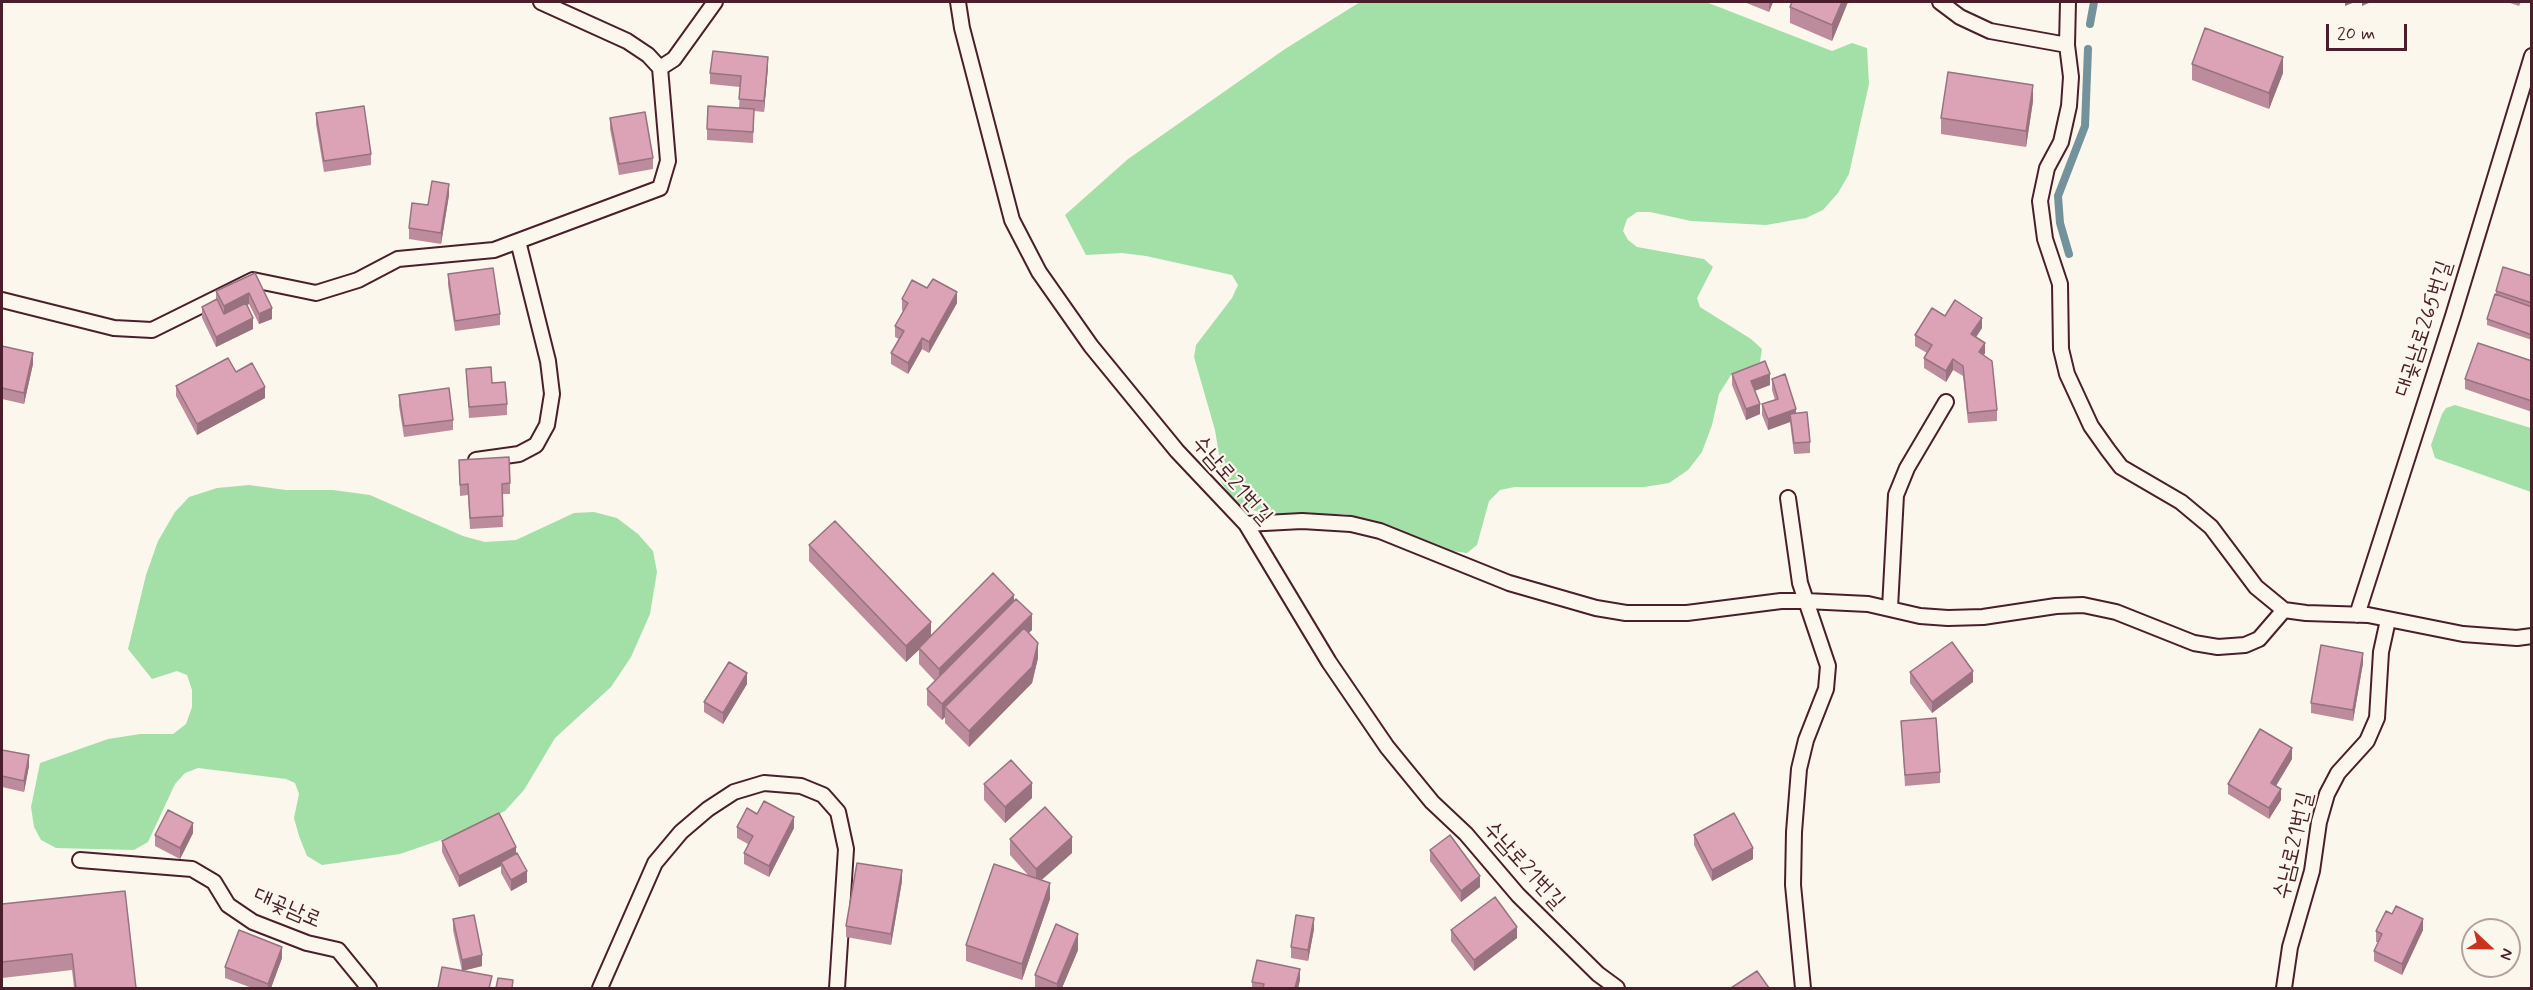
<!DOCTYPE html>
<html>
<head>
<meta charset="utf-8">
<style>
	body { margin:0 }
	#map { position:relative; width:2533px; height:990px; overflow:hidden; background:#fbf7ec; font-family:Mynerve,sans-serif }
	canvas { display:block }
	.frame { position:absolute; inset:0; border:3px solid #4a1f2b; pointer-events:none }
	.north { position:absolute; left:2461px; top:918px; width:60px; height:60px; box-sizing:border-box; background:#fbf7ec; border:2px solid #b4a19f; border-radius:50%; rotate:112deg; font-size:16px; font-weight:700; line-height:24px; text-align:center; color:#4a1f2b }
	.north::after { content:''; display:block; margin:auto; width:21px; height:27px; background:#c8321e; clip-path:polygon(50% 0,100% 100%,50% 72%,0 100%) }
	.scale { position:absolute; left:2326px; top:24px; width:81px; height:27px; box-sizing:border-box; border:3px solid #4a1f2b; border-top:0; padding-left:8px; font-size:18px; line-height:21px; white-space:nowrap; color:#4a1f2b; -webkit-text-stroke:4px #fbf7ec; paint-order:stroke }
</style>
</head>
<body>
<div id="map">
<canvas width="2533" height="990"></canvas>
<div class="frame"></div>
<div class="north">N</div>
<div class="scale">20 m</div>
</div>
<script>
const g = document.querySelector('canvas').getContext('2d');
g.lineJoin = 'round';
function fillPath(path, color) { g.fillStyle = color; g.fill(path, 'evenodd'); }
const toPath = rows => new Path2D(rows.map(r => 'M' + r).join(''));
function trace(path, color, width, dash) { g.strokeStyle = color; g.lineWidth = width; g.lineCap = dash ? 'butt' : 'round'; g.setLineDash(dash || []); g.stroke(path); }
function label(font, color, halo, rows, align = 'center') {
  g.font = font + ' Mynerve,"Poor Story",sans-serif'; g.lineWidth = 4.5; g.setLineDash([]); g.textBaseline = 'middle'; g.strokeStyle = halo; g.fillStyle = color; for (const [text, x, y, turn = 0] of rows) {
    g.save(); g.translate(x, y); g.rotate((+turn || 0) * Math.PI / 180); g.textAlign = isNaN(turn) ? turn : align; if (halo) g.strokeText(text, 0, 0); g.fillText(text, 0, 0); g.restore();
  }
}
fillPath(toPath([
	[1360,2,1706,2,1832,51,1852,43,1867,48,1869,84,1849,174,1838,193,1823,210,1806,218,1766,225,1691,221,1650,212,1637,212,1627,219,1623,231,1628,240,1637,247,1704,259,1713,267,1697,298,1700,307,1751,339,1762,349,1760,362,1731,375,1719,394,1712,425,1702,452,1688,470,1669,483,1644,487,1515,487,1500,490,1489,501,1477,545,1467,553,1452,551,1376,521,1345,514,1266,514,1246,508,1230,496,1220,480,1220,461,1215,430,1194,357,1196,345,1232,298,1238,285,1232,275,1146,256,1122,253,1086,255,1065,215,1128,159,1285,49],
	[2455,405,2531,428,2531,492,2435,458,2431,445,2442,414,2446,408],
	[249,485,286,490,333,490,370,495,463,536,485,542,516,540,574,513,594,512,617,518,638,534,653,551,657,572,650,614,631,657,611,687,555,738,524,790,505,811,461,833,400,854,322,865,307,856,299,836,294,818,299,794,295,783,286,779,198,768,185,773,175,784,148,842,134,850,56,848,41,840,34,827,31,807,40,763,108,739,140,734,173,734,186,724,192,707,192,690,187,675,177,671,152,679,128,649,146,575,158,541,175,512,189,497,217,488]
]), '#a3e0a8');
trace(toPath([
	[2090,24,2094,2],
	[2069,254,2060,223,2058,196,2085,126,2088,49]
]), '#73929c', 8);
const service = toPath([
	[958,2,962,28,1012,220,1039,272,1091,346,1177,451,1246,524,1329,662,1387,747,1432,802,1466,834,1518,895,1598,974,1617,988],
	[1940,2,1960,17,1990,31,2067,45],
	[2068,2,2067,45,2071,77,2069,106,2061,142,2047,168,2040,201,2045,239,2060,284,2061,349,2067,374,2091,426,2108,450,2121,467,2181,502,2211,527,2256,587,2284,610,2306,613,2368,615,2463,634,2517,638,2532,636],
	[660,68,674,59,715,2],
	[2,300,114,328,152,330,253,280,316,293,358,280,398,259,494,250,660,188,668,161,660,68,648,55,627,41,541,2],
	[476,460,519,454,536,445,547,425,552,394,548,361,518,241],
	[1788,498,1800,583,1828,666,1826,689,1806,740,1799,769,1794,832,1793,885,1803,988],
	[1246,524,1302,521,1351,524,1380,531,1509,583,1596,608,1626,613,1687,613,1781,601,1806,601,1868,604,1920,616,1948,618,1983,617,2056,606,2083,605,2116,612,2194,643,2218,647,2245,645,2259,639,2284,610],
	[1890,608,1896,495,1907,468,1946,402],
	[2357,615,2453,316,2532,56],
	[80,860,192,869,214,882,228,905,253,922,307,943,338,950,369,988],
	[600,988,655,863,681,832,708,809,734,792,764,783,801,786,823,795,838,812,846,849,837,988],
	[2284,988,2290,947,2312,871,2319,822,2327,794,2338,773,2367,741,2377,718,2381,652,2388,620]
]);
trace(service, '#4a1f2b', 18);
trace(service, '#fbf7ec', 14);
fillPath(toPath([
	[1744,2,1773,2,1769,12],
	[1848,2,1832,41,1790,23,1790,7],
	[2507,2,2521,2,2519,6],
	[2192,64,2283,73,2269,109,2192,80],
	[768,67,764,112,754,111,753,143,707,140,707,129,739,108,740,87,710,84,710,73],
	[2033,101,2026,147,1941,134,1941,118],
	[316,113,371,154,371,165,324,172,316,124],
	[610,118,653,158,653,169,619,175,610,129],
	[449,195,441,244,409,239,409,228,428,205],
	[255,273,272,319,259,324,249,304,247,305,253,329,216,347,202,318,202,307,216,300,216,291],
	[448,274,500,314,500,325,455,331,448,285],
	[2532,276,2532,340,2487,325,2487,319,2496,295,2496,291],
	[927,288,957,303,929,353,922,349,908,374,891,364,891,353,899,339,895,337,895,326,903,311,902,310,902,299],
	[1945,316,1982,328,1976,337,1985,353,1984,355,1997,410,1997,421,1968,423,1963,376,1953,370,1946,382,1924,368,1924,358,1927,353,1915,346,1915,335],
	[2,346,33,364,24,404,2,399],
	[2532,361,2532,412,2465,389,2465,379],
	[466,369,492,383,507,404,507,415,469,418],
	[236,372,265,398,197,435,176,396,176,386],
	[1732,374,1770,385,1755,391,1760,414,1746,420,1732,385],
	[1772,379,1796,413,1810,442,1810,453,1794,454,1790,422,1768,430,1762,415,1762,404,1775,400,1772,390],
	[399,395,453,420,453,430,404,437,399,406],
	[459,460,510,483,510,494,502,494,503,527,470,529,468,495,460,496],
	[809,545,931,636,1014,601,1032,630,1028,633,1038,658,1032,683,969,747,945,723,945,717,942,720,927,705,927,689,935,681,919,664,919,650,906,662,809,561],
	[2363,663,2353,721,2311,713,2311,703],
	[1910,672,1973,682,1932,713,1910,683],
	[747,684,723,724,704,712,704,702],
	[1901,721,1940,772,1940,783,1905,786],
	[2,750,29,766,24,792,2,787],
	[2292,759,2276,786,2281,800,2269,819,2228,794,2228,784],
	[984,784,1032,798,1005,823,984,800],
	[757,814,794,828,769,877,744,864,744,853,748,844,737,838,737,827],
	[193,833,180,859,155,846,155,835],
	[1694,835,1753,859,1712,881,1694,845],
	[1010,839,1072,853,1041,880,1050,899,1022,980,966,961,966,945,1028,875,1010,855],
	[442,841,516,854,527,882,511,891,501,873,501,866,459,887,442,852],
	[1430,850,1480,887,1461,902,1430,861],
	[902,881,891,945,846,937,846,926],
	[2,904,136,988,74,988,72,970,2,978],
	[453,919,482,966,462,971,453,930],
	[1314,929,1308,961,1291,958,1291,947],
	[1451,930,1517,938,1474,971,1451,941],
	[2423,930,2402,975,2374,961,2374,951,2378,942,2376,942,2376,931],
	[1078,950,1062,988,1035,988,1035,975],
	[282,958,271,988,252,988,225,978,225,967],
	[1300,980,1298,988,1252,988,1252,982]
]), '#bc8c9c');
fillPath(toPath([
	[1769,2,1773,2,1769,12],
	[1842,2,1848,2,1832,41,1832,25],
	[2345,2,2355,2,2345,6],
	[2362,2,2371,2,2362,6],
	[768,57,768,67,764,112,764,101],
	[2283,57,2283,73,2269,109,2269,93],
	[2033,85,2033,101,2026,147,2026,131],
	[449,184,449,195,441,244,441,233],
	[957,292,957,303,929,353,929,342],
	[249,293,249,304,224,317,224,306],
	[272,308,272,319,259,324,259,314],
	[253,318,253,329,216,347,216,337],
	[1982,318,1982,328,1971,345,1971,334],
	[922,338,922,349,908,374,908,363],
	[1985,343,1985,353,1979,363,1979,352],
	[33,353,33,364,24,404,24,393],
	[1953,359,1953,370,1946,382,1946,371],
	[1770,374,1770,385,1751,392,1751,381],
	[265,387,265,398,197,435,197,424],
	[1760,404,1760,414,1746,420,1746,409],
	[1796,409,1796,419,1790,414,1790,422,1768,430,1768,419],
	[1014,595,1014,610,939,685,939,669],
	[1032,614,1032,630,950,712,945,707,945,717,942,720,942,704],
	[931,622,931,638,906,662,906,646],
	[1038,643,1038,658,1032,683,969,747,969,731],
	[2363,653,2363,663,2353,721,2353,710],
	[1973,671,1973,682,1932,713,1932,702],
	[747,673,747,684,723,724,723,713],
	[2292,748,2292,759,2271,794,2271,783],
	[29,755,29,766,24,792,24,781],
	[1032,783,1032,798,1005,823,1005,807],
	[2281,789,2281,800,2269,819,2269,808],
	[794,817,794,828,769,877,769,866],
	[193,823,193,833,180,859,180,848],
	[1072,837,1072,853,1036,885,1036,869],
	[516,847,516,858,501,862,501,866,459,887,459,876],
	[1753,848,1753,859,1712,881,1712,870],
	[902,870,902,881,891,945,891,934],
	[527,871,527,882,511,891,511,880],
	[1480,876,1480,887,1461,902,1461,891],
	[1050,883,1050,899,1022,980,1022,964],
	[1314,918,1314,929,1308,961,1308,950],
	[2423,919,2423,930,2402,975,2402,964],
	[1517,927,1517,938,1474,971,1474,960],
	[1078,934,1078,950,1062,988,1057,988,1057,984],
	[282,947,282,958,271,988,268,988,268,984],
	[482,955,482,966,462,971,462,960],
	[1300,969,1300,980,1298,988,1295,988]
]), '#99727f');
const building = toPath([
	[1792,2,1842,2,1832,25,1790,7,1792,2],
	[2205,28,2283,57,2269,93,2192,64,2205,28],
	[713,51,768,57,764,101,739,99,741,76,710,73,713,51],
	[1948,72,2033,85,2026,131,1941,118,1948,72],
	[364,106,371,154,324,161,316,113,364,106],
	[708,106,754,109,753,132,707,129,708,106],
	[645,112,653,158,619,164,610,118,645,112],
	[432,181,449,184,441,233,409,228,412,203,428,205,432,181],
	[2503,267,2532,276,2532,303,2496,291,2503,267],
	[493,268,500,314,455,321,448,274,493,268],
	[255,273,272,308,259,314,249,293,224,306,216,291,255,273],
	[933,279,957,292,929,342,922,338,908,363,891,353,904,331,895,326,908,303,902,299,912,280,927,288,933,279],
	[2495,294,2532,307,2532,335,2487,319,2495,294],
	[217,299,224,314,246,303,253,318,216,337,202,307,217,299],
	[1955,300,1982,318,1971,334,1985,343,1979,352,1992,361,1997,410,1968,413,1963,366,1953,359,1946,371,1924,358,1932,345,1915,335,1932,308,1945,316,1955,300],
	[2478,343,2532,361,2532,401,2465,379,2478,343],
	[2,346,33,353,24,393,2,388,2,346],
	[228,358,236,372,252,363,265,387,197,424,176,386,228,358],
	[1765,361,1770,374,1751,381,1760,404,1746,409,1732,374,1765,361],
	[491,367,492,383,505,382,507,404,469,407,466,369,491,367],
	[1785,374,1796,409,1768,419,1762,404,1778,399,1772,379,1785,374],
	[449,388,453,420,404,426,399,395,449,388],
	[1807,412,1810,442,1794,443,1790,414,1807,412],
	[509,457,510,483,502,484,503,516,470,518,468,484,460,485,459,460,509,457],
	[835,521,931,622,906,646,809,545,835,521],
	[993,573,1014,595,939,669,919,648,993,573],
	[1016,599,1032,614,942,704,927,689,1016,599],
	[1024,628,1038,643,1032,667,969,731,945,707,1024,628],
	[1952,642,1973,671,1932,702,1910,672,1952,642],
	[2321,645,2363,653,2353,710,2311,703,2321,645],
	[729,662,747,673,723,713,704,702,729,662],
	[1936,718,1940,772,1905,775,1901,721,1936,718],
	[2260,729,2292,748,2271,783,2281,789,2269,808,2228,784,2260,729],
	[2,750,29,755,24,781,2,776,2,750],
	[1011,760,1032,783,1005,807,984,784,1011,760],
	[764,801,794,817,769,866,744,853,753,836,737,827,747,808,757,814,764,801],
	[1045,807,1072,837,1036,869,1010,839,1045,807],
	[168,810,193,823,180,848,155,835,168,810],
	[499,813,516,847,459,876,442,841,499,813],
	[1734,813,1753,848,1712,870,1694,835,1734,813],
	[1450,835,1480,876,1461,891,1430,850,1450,835],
	[517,853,527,871,511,880,501,862,517,853],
	[857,863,902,870,891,934,846,926,857,863],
	[994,864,1050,883,1022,964,966,945,994,864],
	[125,891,136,988,76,988,72,954,2,962,2,904,125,891],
	[1495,897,1517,927,1474,960,1451,930,1495,897],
	[2396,906,2423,919,2402,964,2374,951,2382,934,2376,931,2386,911,2392,914,2396,906],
	[474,915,482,955,462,960,453,919,474,915],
	[1296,915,1314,918,1308,950,1291,947,1296,915],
	[1056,924,1078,934,1057,984,1035,975,1056,924],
	[239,930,282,947,268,984,225,967,239,930],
	[1257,960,1300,969,1295,988,1263,988,1264,984,1252,982,1257,960],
	[442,967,492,976,489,988,438,988,442,967],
	[1757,971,1769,988,1731,988,1757,971],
	[498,978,513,980,512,988,496,988,498,978]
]);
fillPath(building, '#dba3b5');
trace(building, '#99727f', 1.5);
label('22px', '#4a1f2b', '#fbf7ec', [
	["대곶남로265번길",2425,329,-72],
	["수남로21번길",1231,481,49],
	["수남로21번길",2295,846,-77],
	["수남로21번길",1523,866,48],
	["대곶남로",287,909,23]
]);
</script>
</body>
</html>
